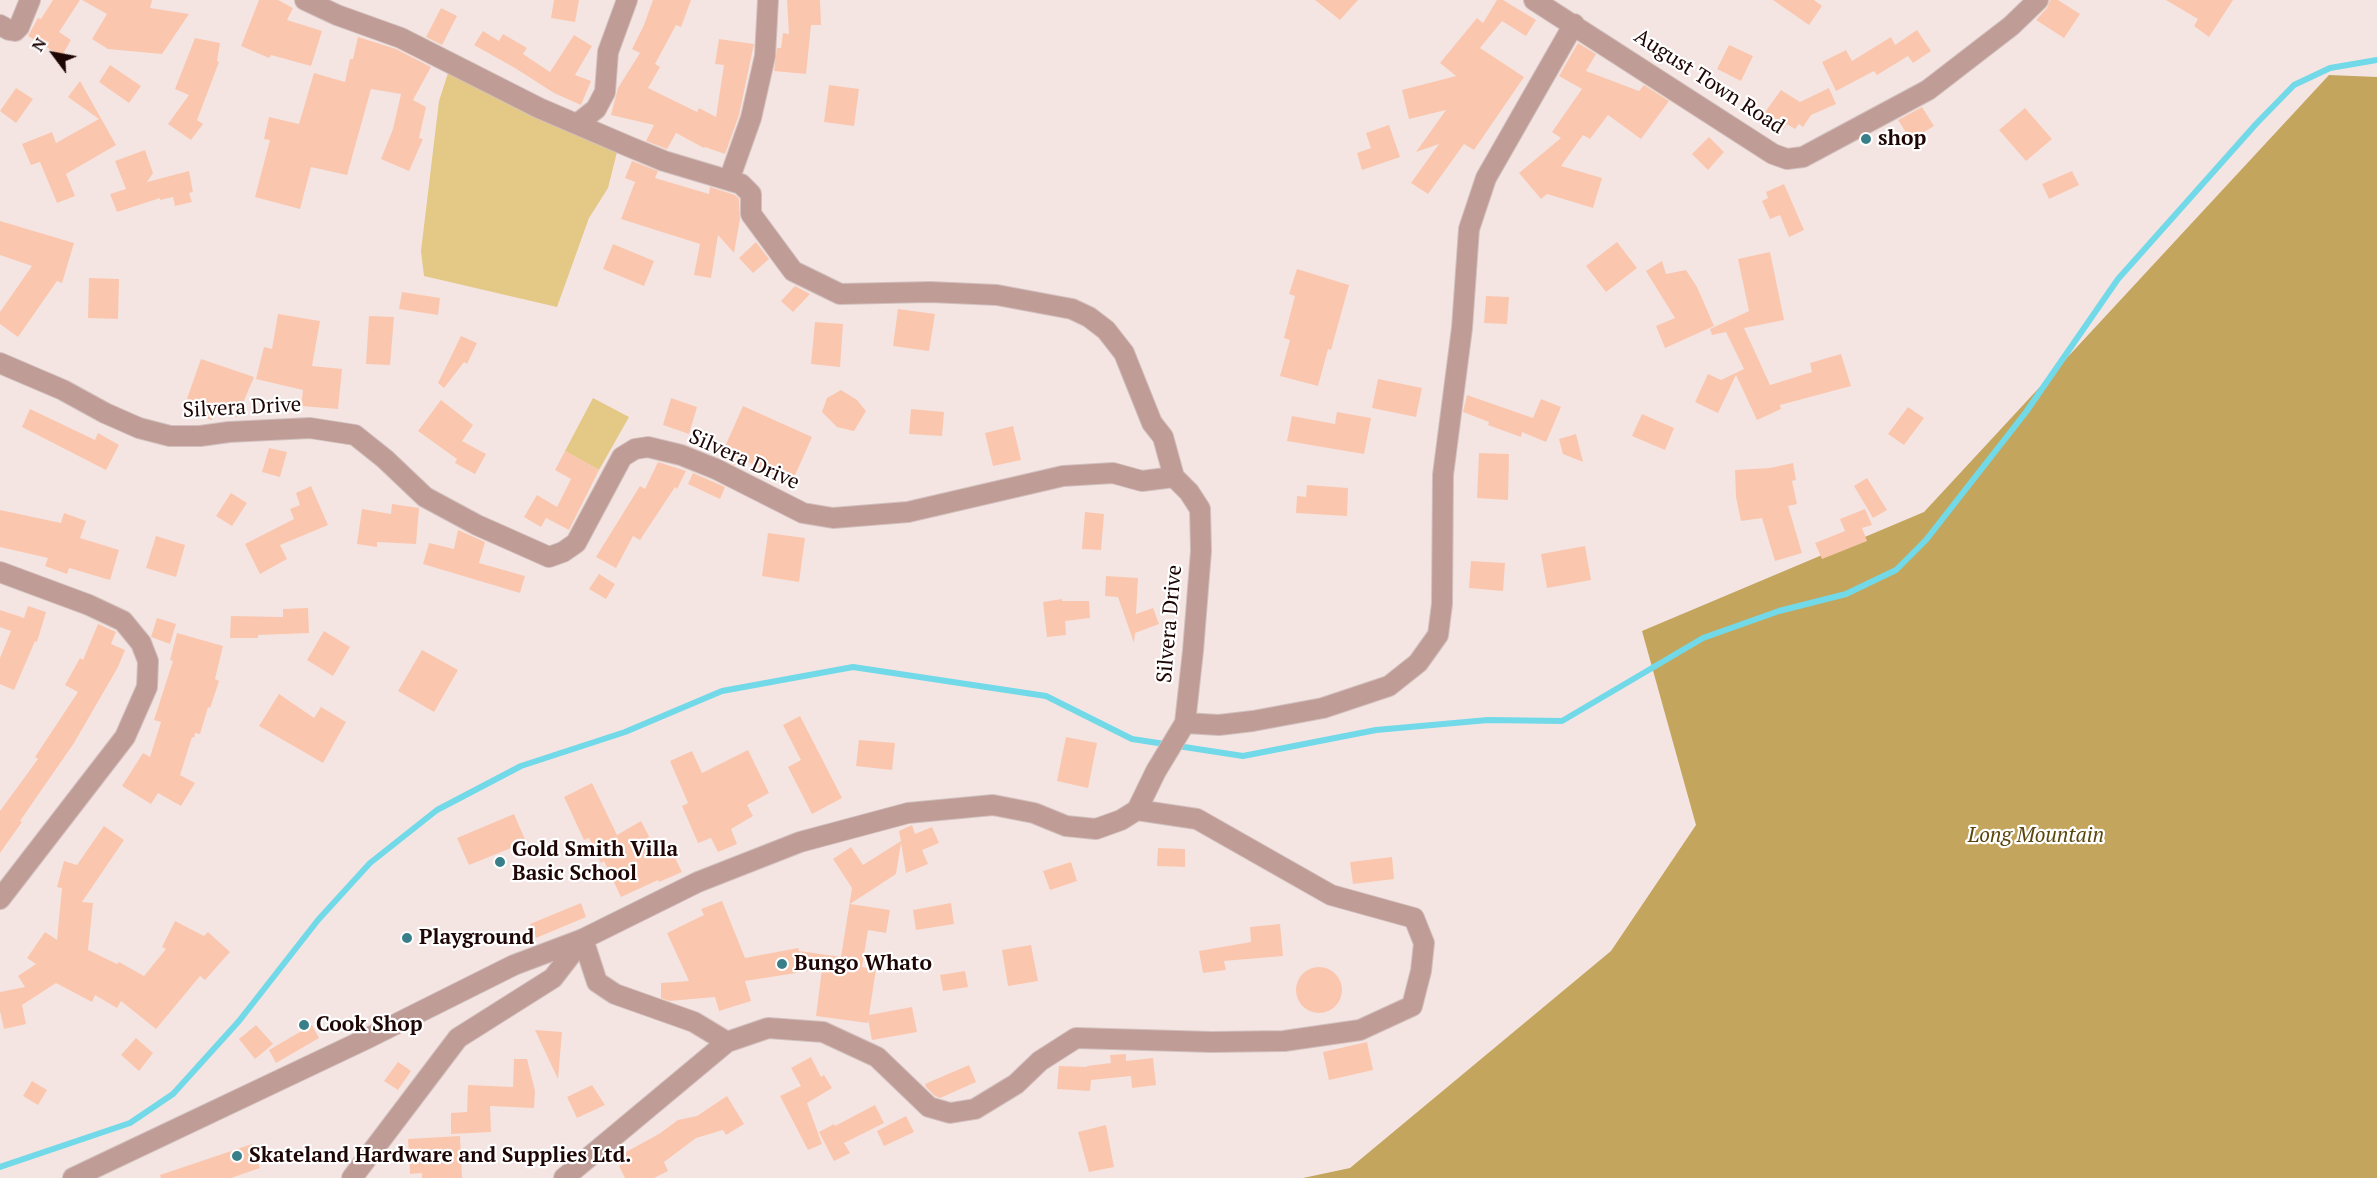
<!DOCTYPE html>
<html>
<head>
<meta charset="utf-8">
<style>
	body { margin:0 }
	#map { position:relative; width:2377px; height:1178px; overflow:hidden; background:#f4e5e3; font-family:"PT Serif",serif }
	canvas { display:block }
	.north { position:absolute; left:24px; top:24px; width:60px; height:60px; -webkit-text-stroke:4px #fff; paint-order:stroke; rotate:302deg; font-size:16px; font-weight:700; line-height:24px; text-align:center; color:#1d0604 }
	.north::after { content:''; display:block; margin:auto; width:21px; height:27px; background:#1d0604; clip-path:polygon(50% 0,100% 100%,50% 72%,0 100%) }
</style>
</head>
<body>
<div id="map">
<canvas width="2377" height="1178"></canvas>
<div class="north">N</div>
</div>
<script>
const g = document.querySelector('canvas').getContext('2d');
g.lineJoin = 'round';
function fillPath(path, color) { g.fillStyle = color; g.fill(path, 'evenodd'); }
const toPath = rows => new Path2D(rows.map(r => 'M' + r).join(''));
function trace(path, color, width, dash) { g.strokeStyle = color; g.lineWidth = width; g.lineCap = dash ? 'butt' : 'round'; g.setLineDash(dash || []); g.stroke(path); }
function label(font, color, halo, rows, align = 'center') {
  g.font = font + ' "PT Serif",serif'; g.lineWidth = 4.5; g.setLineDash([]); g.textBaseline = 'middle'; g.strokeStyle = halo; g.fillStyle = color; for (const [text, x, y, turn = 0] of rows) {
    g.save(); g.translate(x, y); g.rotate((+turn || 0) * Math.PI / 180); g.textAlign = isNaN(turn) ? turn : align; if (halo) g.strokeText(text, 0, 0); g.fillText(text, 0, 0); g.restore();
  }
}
fillPath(toPath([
	[449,70,619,144,608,188,589,218,557,307,424,276,421,251,439,101],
	[593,398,629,417,599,470,565,451]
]), '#e3c886');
fillPath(toPath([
	[2329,75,2377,77,2377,1178,1303,1178,1350,1168,1611,951,1696,825,1642,631,1924,512]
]), '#c3a55d');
trace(toPath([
	[0,1167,130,1123,173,1094,239,1021,318,920,370,863,437,810,521,766,625,732,722,691,853,667,1046,696,1132,739,1243,756,1376,730,1488,720,1562,721,1703,638,1779,611,1846,594,1896,570,1926,540,2026,412,2118,279,2256,124,2294,85,2330,68,2377,60]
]), '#72d9e8', 6);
fillPath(toPath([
	[53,0,80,0,59,32,71,40,64,52,65,55,63,54,61,56,28,36,38,18,41,19],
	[82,0,152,0,150,8,189,14,162,54,108,49,92,39,107,14],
	[259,0,278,0,293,8,287,20,322,31,311,66,271,55,269,58,241,46],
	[554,0,579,0,575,22,551,18],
	[653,0,691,0,681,27,676,25,655,64,660,67,648,88,697,112,699,108,716,117,724,65,715,64,719,39,754,44,739,115,725,154,705,147,704,148,676,133,667,149,646,141,654,125,611,115,618,88,640,53,632,49,644,25],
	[787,0,820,0,821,25,811,25,806,74,774,71,777,48,781,48,783,33,789,34],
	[1315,0,1358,0,1340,20],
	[1497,0,1503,0,1536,20,1526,36,1502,21,1480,48,1524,77,1474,150,1464,144,1428,194,1411,183,1439,144,1416,152,1446,110,1409,119,1402,90,1456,76,1440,63,1477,18,1483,23],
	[1773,0,1814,0,1822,6,1809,25],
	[2050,0,2058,0,2080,14,2064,38,2036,20,2047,8],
	[2166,0,2233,0,2209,37,2194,26,2198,19],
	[441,8,457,16,442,45,426,37],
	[1917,30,1931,51,1913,63,1908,56,1877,75,1874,71,1836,91,1822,62,1846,50,1852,61,1891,37,1895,45],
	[483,31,499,41,503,34,527,48,523,54,550,72,574,35,592,46,575,75,591,81,581,105,554,93,515,68,474,45],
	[358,37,396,49,431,67,413,100,426,107,419,138,423,139,409,171,381,159,393,129,401,94,371,89,347,175,311,167,300,209,255,197,270,140,264,139,269,117,299,124,314,73,345,82,350,59,353,59],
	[195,38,220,43,217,61,219,62,197,120,203,124,191,140,168,124,189,95,175,89],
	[1578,43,1596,54,1586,71,1639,91,1644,85,1669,101,1641,139,1608,115,1590,139,1583,135,1561,166,1602,178,1593,208,1547,194,1541,199,1519,173,1561,138,1552,132,1582,89,1559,76],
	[1729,45,1753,56,1741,81,1717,69],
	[110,65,141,86,129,103,99,82],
	[80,81,116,145,66,174,75,196,57,203,40,162,31,165,22,144,52,132,56,143,99,119,68,97],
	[829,85,859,89,854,126,824,122],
	[16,88,33,99,16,123,0,111],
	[1829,88,1836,104,1811,115,1803,127,1799,124,1795,129,1787,124,1783,130,1763,115,1781,90,1800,102],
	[1922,107,1934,126,1911,140,1898,120],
	[2025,108,2052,139,2026,161,1999,130],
	[1389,125,1400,157,1362,170,1357,153,1371,148,1366,133],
	[1709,137,1724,152,1708,170,1692,154],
	[145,150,153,173,147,182,189,171,193,192,189,193,192,202,175,206,173,197,160,200,160,198,117,212,110,194,126,189,115,161],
	[632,161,658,171,655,178,709,194,710,187,735,195,739,199,740,219,734,253,718,235,711,278,694,275,700,244,621,219,635,182,625,178],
	[2072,171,2079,185,2049,199,2042,184],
	[1784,184,1804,230,1789,237,1780,215,1770,219,1762,201,1768,198,1766,192],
	[0,221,74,243,62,283,57,281,18,337,0,324,0,312,32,266,0,255],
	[756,242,769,259,753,273,739,258],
	[1617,242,1637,268,1606,292,1586,266],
	[613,244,654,261,644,286,603,269],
	[1770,252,1784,320,1744,328,1770,385,1812,372,1810,363,1841,354,1851,386,1780,405,1781,409,1757,420,1736,375,1718,413,1695,402,1708,374,1721,380,1744,369,1726,332,1712,335,1710,329,1749,311,1738,259],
	[1662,261,1666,274,1686,270,1697,287,1714,326,1665,348,1656,326,1675,318,1646,271],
	[1297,269,1349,285,1331,350,1328,349,1318,386,1280,376,1290,340,1284,338,1295,296,1289,294],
	[89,278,119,279,118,319,88,318],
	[795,286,810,294,793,312,781,301],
	[402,292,440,298,438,315,399,309],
	[1486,296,1509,297,1507,324,1484,323],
	[898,309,935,314,929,351,893,346],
	[278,314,320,321,312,366,342,369,338,409,301,406,303,390,256,379,264,347,272,349],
	[369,316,394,317,390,365,366,364],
	[815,322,843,324,840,367,811,364],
	[461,336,477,343,467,364,464,362,444,388,438,383],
	[201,359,254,377,237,417,212,407,212,420,183,410],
	[1378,379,1422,388,1416,417,1372,408],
	[841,390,857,400,866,411,854,431,837,427,822,412,827,398],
	[1467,395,1533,418,1541,399,1561,407,1546,442,1522,432,1521,437,1488,425,1489,422,1463,412],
	[671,398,697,407,689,434,663,425],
	[441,400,473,425,462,441,486,454,475,474,455,463,457,459,418,431],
	[743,406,812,437,792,482,739,458,735,465,720,458],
	[1908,407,1924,418,1904,445,1888,434],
	[30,409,95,440,98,433,119,445,106,470,22,427],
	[911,409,944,412,942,436,909,434],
	[1337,412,1371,418,1364,454,1287,441,1292,416,1335,424],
	[1642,414,1674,428,1665,450,1632,436],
	[1013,426,1021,460,993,466,985,433],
	[1576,434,1583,462,1563,454,1559,439],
	[269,448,287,452,280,477,262,472],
	[565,451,599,470,569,530,546,518,541,527,524,517,537,495,557,507,571,479,555,470],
	[1479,453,1509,454,1508,500,1477,498],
	[658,462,686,471,677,489,675,487,640,540,633,536,616,568,596,557,640,486,645,489],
	[1793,463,1796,480,1792,481,1797,504,1788,506,1802,553,1775,561,1762,518,1741,521,1736,497,1735,470,1770,468],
	[693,473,725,487,720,499,688,484],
	[1867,478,1887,510,1873,518,1854,486],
	[1307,485,1348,488,1347,516,1296,513,1297,496,1306,497],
	[311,486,328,525,280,545,287,559,260,574,245,544,294,519,290,509,300,505,296,493],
	[231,493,247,503,232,526,216,516],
	[392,504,419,508,416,544,377,542,377,547,357,544,362,509,391,514],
	[1865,509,1872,525,1862,528,1867,541,1822,559,1815,543,1845,531,1840,519],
	[0,510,61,523,64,513,86,521,80,538,119,550,110,580,69,568,67,574,45,566,48,558,0,547],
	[1085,512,1104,514,1101,550,1082,549],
	[458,530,485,542,479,563,525,576,520,593,423,564,429,543,454,549],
	[768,533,805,538,799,582,762,576],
	[156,536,185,545,176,577,146,568],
	[1585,546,1591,580,1547,588,1541,554],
	[1471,561,1505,563,1503,591,1469,588],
	[599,574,615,584,606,599,589,589],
	[1106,576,1138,578,1136,614,1153,608,1159,624,1135,633,1134,643,1118,597,1105,596],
	[1062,599,1062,601,1089,601,1090,618,1065,621,1066,635,1047,637,1043,602],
	[28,606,46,612,37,642,35,641,14,690,0,684,0,658,11,631,0,627,0,610,24,618],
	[308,608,309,633,258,635,258,638,230,638,231,616,283,617,283,609],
	[157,618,176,624,170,644,151,637],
	[98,624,116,632,111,644,125,650,118,667,74,743,20,821,22,822,0,853,0,811,38,759,35,757,78,692,65,685,80,658,83,660],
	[324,631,350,647,333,676,307,660],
	[177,633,223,646,215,679,219,681,210,708,208,707,200,734,195,733,194,738,192,737,180,775,195,783,181,806,158,793,151,804,122,786,143,753,150,757,161,722,154,720,173,661,170,660],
	[422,650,458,670,434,712,398,691],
	[279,694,314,718,321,707,346,722,323,763,259,726],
	[800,716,842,798,812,814,788,767,801,760,783,725],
	[1066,737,1097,743,1088,788,1057,781],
	[859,740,895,743,892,770,856,766],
	[748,750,769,793,747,805,753,816,731,829,737,844,718,852,711,838,698,843,682,806,688,803,670,761,692,751,702,773],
	[592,783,617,835,641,821,657,852,669,846,682,872,659,882,658,880,621,897,604,861,601,863,589,838,584,840,564,797],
	[514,814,526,842,469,865,457,838],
	[912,825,915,834,932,827,939,843,922,850,928,864,906,873,901,843,896,874,850,904,890,910,886,933,868,930,862,967,876,969,869,1015,912,1007,917,1032,872,1040,868,1019,868,1023,816,1016,822,969,745,981,751,1001,719,1011,715,997,669,1001,661,998,661,983,689,981,667,933,704,915,701,909,722,901,745,958,798,948,799,951,841,957,852,888,833,859,851,847,863,865,901,841,899,831],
	[104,826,124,840,82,902,93,903,88,950,117,964,119,962,144,976,166,949,162,947,175,921,204,936,208,932,230,952,205,980,200,976,156,1029,121,1001,117,1008,95,995,92,1002,56,983,22,1005,26,1024,4,1029,0,1011,0,992,25,987,18,976,36,964,27,958,45,932,57,940,62,888,57,887,64,861,77,865],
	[1158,848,1185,849,1185,867,1157,866],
	[1392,857,1394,879,1353,884,1350,862],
	[1071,862,1077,881,1050,890,1043,871],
	[581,903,586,917,536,938,530,924],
	[951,903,954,924,916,930,913,910],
	[1280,924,1283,956,1224,961,1226,970,1203,973,1199,951,1251,942,1250,927],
	[1031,945,1038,981,1008,986,1002,950],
	'1296 990a23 23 0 1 1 46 0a23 23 0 1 1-46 0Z',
	[965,971,968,987,943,991,940,975],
	[256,1025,273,1044,255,1059,239,1039],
	[312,1025,319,1038,276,1063,269,1050],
	[535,1030,562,1032,558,1079,541,1043],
	[136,1038,153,1053,139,1071,121,1055],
	[1367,1042,1373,1070,1329,1080,1323,1052],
	[1126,1054,1126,1061,1153,1058,1156,1085,1132,1088,1131,1076,1091,1080,1090,1091,1057,1089,1059,1066,1087,1067,1087,1066,1111,1063,1110,1055],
	[811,1057,821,1077,824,1075,832,1088,807,1103,822,1144,808,1150,780,1096,801,1086,791,1068],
	[514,1059,527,1059,535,1091,534,1108,490,1106,491,1132,451,1134,451,1113,467,1112,468,1085,513,1087],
	[398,1062,411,1071,398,1090,384,1081],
	[969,1065,976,1082,940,1098,935,1096,926,1087,925,1084],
	[32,1081,47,1090,38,1105,23,1096],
	[592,1085,605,1105,577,1118,567,1097],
	[727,1096,744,1124,726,1135,723,1130,696,1138,664,1162,668,1171,654,1178,625,1178,619,1166,628,1161,624,1153,659,1134,678,1120,697,1116],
	[875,1105,884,1123,844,1143,850,1153,834,1161,819,1132,834,1124,835,1126],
	[906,1116,914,1132,884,1146,877,1131],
	[1106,1125,1114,1167,1089,1172,1078,1132],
	[460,1136,462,1178,422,1178,422,1173,410,1174,408,1139],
	[252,1144,260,1168,231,1178,161,1178,160,1175]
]), '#fac7ae');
const minor = toPath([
	[305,0,337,15,401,38,539,108,630,147,664,161,741,184,751,194,751,214,793,271,840,294,930,292,997,295,1072,309,1089,317,1106,330,1124,353,1152,423,1163,437,1174,477],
	[1534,0,1773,154,1787,159,1803,157,1928,90,2011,26,2038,0],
	[0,25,9,30,15,31,19,27,30,0],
	[577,124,596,109,605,92,608,52,627,0],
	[729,180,751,118,765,56,768,0],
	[0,363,63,390,105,413,139,428,170,436,200,436,229,432,310,428,355,435,385,459,425,497,477,525,549,557,563,552,576,543,622,457,635,449,648,447,681,455,716,469,803,513,833,518,908,512,1063,476,1113,473,1142,481,1174,477,1189,492,1200,509,1201,551,1193,651,1185,723,1156,771,1137,810,1121,820,1096,829,1066,826,1034,813,993,805,908,813,800,842,698,882,583,939,514,965,366,1039,73,1178],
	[0,572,89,605,123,621,141,643,148,661,147,687,125,737,0,899],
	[1185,723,1219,725,1253,721,1323,708,1389,686,1418,663,1438,635,1442,604,1443,475,1462,328,1469,229,1486,178,1574,24],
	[727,1042,768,1028,823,1032,877,1057,929,1107,950,1113,975,1109,1016,1084,1040,1061,1076,1038,1212,1042,1284,1041,1360,1030,1412,1006,1421,971,1424,943,1414,918,1331,895,1197,819,1137,810],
	[352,1178,458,1038,553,978,583,939],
	[564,1178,727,1042,694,1022,615,994,597,982,583,939]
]);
trace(minor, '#d2c1bf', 22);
trace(minor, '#c09c96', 20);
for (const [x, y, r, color] of [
	[1866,139,6,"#387f89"],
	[500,862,6,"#387f89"],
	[407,938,6,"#387f89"],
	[782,964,6,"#387f89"],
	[304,1025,6,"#387f89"],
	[237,1156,6,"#387f89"]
]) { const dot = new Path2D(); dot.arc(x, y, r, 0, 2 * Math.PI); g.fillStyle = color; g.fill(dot); trace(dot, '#fff', 2); }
label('21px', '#1d0604', '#fff', [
	["August Town Road",1709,82,33],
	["Silvera Drive",242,408,-3],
	["Silvera Drive",744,460,24],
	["Silvera Drive",1170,624,-85]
]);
label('bold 21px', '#1d0604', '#fff', [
	["shop",1878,139],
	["Gold Smith Villa",512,850],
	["Basic School",512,874],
	["Playground",419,938],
	["Bungo Whato",794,964],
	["Cook Shop",316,1025],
	["Skateland Hardware and Supplies Ltd.",249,1156]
], 'left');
label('italic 21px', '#5a450b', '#fff', [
	["Long Mountain",2036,836]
]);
</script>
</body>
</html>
